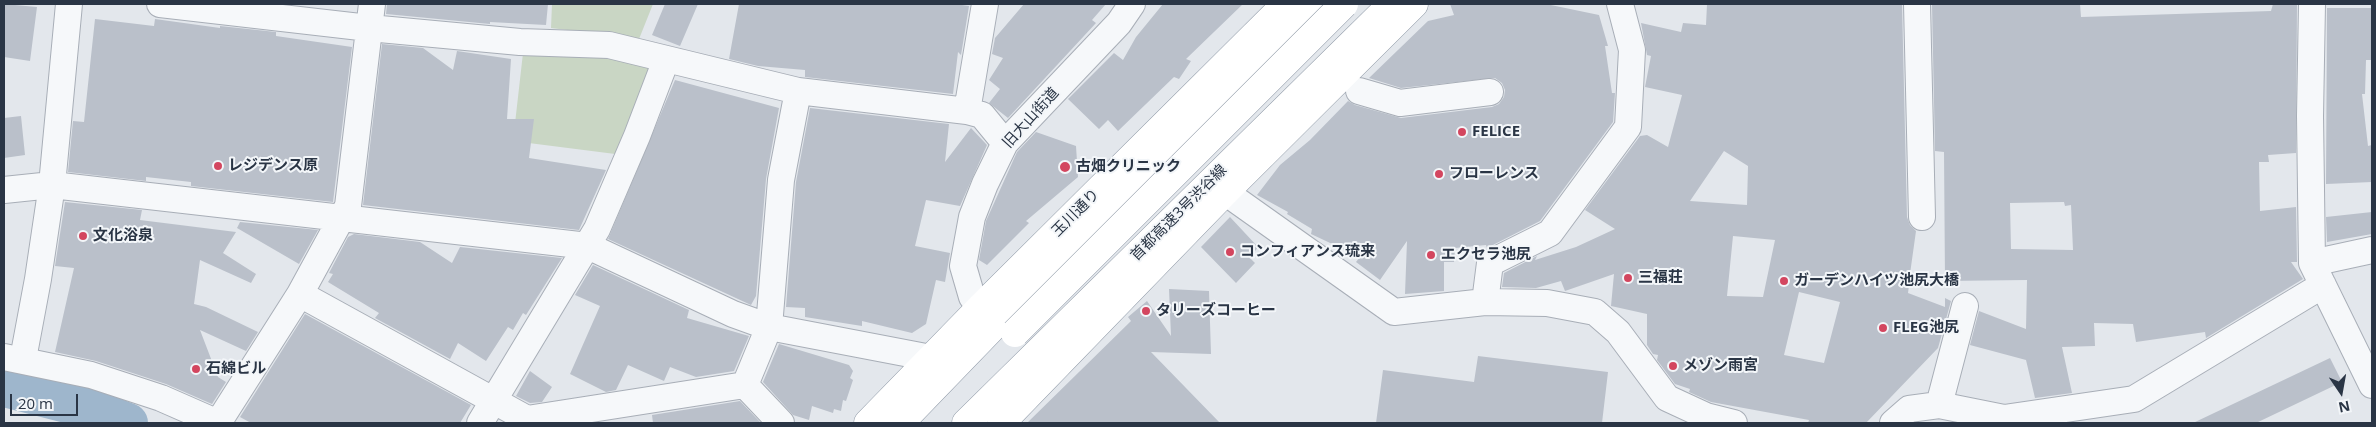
<!DOCTYPE html>
<html>
<head>
<meta charset="utf-8">
<style>
	body { margin:0 }
	#map { position:relative; width:2376px; height:427px; overflow:hidden; background:#e3e7ec; font-family:"Open Sans",sans-serif }
	canvas { display:block }
	.frame { position:absolute; inset:0; border:5px solid #2a3545; pointer-events:none }
	.north { position:absolute; left:2316px; top:367px; width:50px; height:50px; -webkit-text-stroke:4px #f3f6f9; paint-order:stroke; rotate:168deg; font-size:14px; font-weight:700; line-height:20px; text-align:center; color:#2a3545 }
	.north::after { content:''; display:block; margin:auto; width:18px; height:22px; background:#2a3545; clip-path:polygon(50% 0,100% 100%,50% 72%,0 100%) }
	.scale { position:absolute; left:10px; top:394px; width:68px; height:22px; box-sizing:border-box; border:2px solid #2a3545; border-top:0; padding-left:6px; font-size:15px; line-height:18px; white-space:nowrap; color:#2a3545; -webkit-text-stroke:4px #f3f6f9; paint-order:stroke }
</style>
</head>
<body>
<div id="map">
<canvas width="2376" height="427"></canvas>
<div class="frame"></div>
<div class="north">N</div>
<div class="scale">20 m</div>
</div>
<script>
const g = document.querySelector('canvas').getContext('2d');
g.lineJoin = 'round';
function fillPath(path, color) { g.fillStyle = color; g.fill(path, 'evenodd'); }
const toPath = rows => new Path2D(rows.map(r => 'M' + r).join(''));
function trace(path, color, width, dash) { g.strokeStyle = color; g.lineWidth = width; g.lineCap = dash ? 'butt' : 'round'; g.setLineDash(dash || []); g.stroke(path); }
function label(font, color, halo, rows, align = 'center') {
  g.font = font + ' "Open Sans","Noto Sans JP",sans-serif'; g.lineWidth = 4; g.setLineDash([]); g.textBaseline = 'middle'; g.strokeStyle = halo; g.fillStyle = color; for (const [text, x, y, turn = 0] of rows) {
    g.save(); g.translate(x, y); g.rotate((+turn || 0) * Math.PI / 180); g.textAlign = isNaN(turn) ? turn : align; if (halo) g.strokeText(text, 0, 0); g.fillText(text, 0, 0); g.restore();
  }
}
fillPath(toPath([
	[552,4,653,4,639,39,551,28],
	[523,53,632,60,652,70,623,155,513,141]
]), '#c9d6c4');
trace(toPath([
	[4,387,98,411,128,423]
]), '#9eb6cc', 40);
fillPath(toPath([
	[4,4,37,7,30,61,4,57],
	[387,4,548,4,546,25,490,22,490,24,386,14],
	[665,4,698,4,680,46,652,35],
	[739,4,955,4,969,6,961,55,958,52,953,94,805,77,805,70,758,66,729,59],
	[1024,4,1106,4,1092,20,1096,23,1008,118,989,103,1000,89,989,80,1003,58,992,54,995,38],
	[1163,4,1243,4,1186,59,1191,61,1179,79,1174,77,1118,131,1108,120,1099,129,1068,99,1114,53,1123,60,1136,37],
	[1450,4,1546,4,1599,15,1608,46,1605,46,1612,93,1615,93,1613,122,1540,221,1487,248,1486,245,1455,248,1454,262,1444,262,1444,291,1405,294,1407,241,1380,280,1356,262,1360,257,1311,234,1312,229,1287,214,1288,212,1257,195,1280,165,1310,140,1348,101,1355,105,1401,118,1492,107,1499,104,1504,97,1505,90,1502,83,1495,78,1401,88,1369,78,1428,21,1454,15],
	[1707,4,1902,4,1907,217,1910,225,1916,231,1909,281,1899,281,1909,285,1908,293,1945,307,1945,298,1951,301,1938,348,1866,423,1808,423,1809,420,1711,402,1689,392,1690,389,1675,384,1657,360,1658,355,1653,354,1647,345,1647,314,1611,306,1614,274,1565,291,1561,281,1536,288,1502,287,1504,273,1537,256,1535,260,1576,247,1615,229,1585,210,1640,136,1647,135,1668,147,1682,95,1645,87,1651,56,1647,55,1641,23,1681,32,1683,23,1706,25],
	[1724,151,1748,166,1747,205,1690,201],
	[1733,236,1775,240,1763,297,1727,296],
	[1799,292,1840,302,1824,363,1784,355],
	[1932,4,2080,4,2081,17,2271,11,2273,4,2297,4,2296,153,2268,155,2269,162,2259,162,2260,211,2296,207,2297,262,2291,262,2303,279,2206,338,2205,332,2136,342,2133,324,2094,323,2095,346,2062,347,2072,393,2035,398,2026,360,1970,345,1979,311,2026,329,2027,280,1945,281,1944,152,1935,151],
	[2064,202,2065,206,2071,205,2073,250,2011,249,2010,203],
	[2327,8,2372,8,2372,60,2366,60,2365,94,2362,94,2368,146,2372,145,2372,182,2326,184],
	[95,19,154,26,155,19,220,28,220,26,276,32,276,36,352,47,333,202,191,186,191,182,146,177,146,181,68,172,73,121,84,122],
	[382,44,423,48,453,70,457,51,511,59,507,119,534,119,529,158,606,170,579,230,363,205],
	[675,80,779,108,766,179,756,296,751,305,608,239],
	[810,108,949,124,945,162,971,128,987,145,960,206,926,200,915,246,950,253,945,282,936,280,926,324,912,333,862,321,862,326,805,317,805,308,786,307,796,182],
	[21,116,25,155,4,158,4,118],
	[1036,132,1076,146,1078,177,1026,221,1029,223,987,265,979,260,986,221,1017,152],
	[65,202,142,210,140,220,236,232,223,253,256,274,251,283,200,260,194,304,206,307,258,332,246,351,200,330,218,377,226,382,212,404,166,384,96,361,55,352,74,268,55,266],
	[2372,212,2372,234,2327,242,2326,217],
	[1230,217,1258,247,1250,258,1255,263,1236,283,1201,247],
	[240,222,318,230,299,264,237,228],
	[354,234,420,242,452,263,460,247,562,258,526,315,523,313,513,330,508,327,486,361,458,343,450,359,375,318,379,313,328,282,333,274,329,273,348,237],
	[593,265,689,310,687,318,749,336,734,371,696,377,670,367,664,381,628,365,616,390,606,392,570,374,600,306,575,295],
	[1169,289,1209,291,1211,354,1151,352,1220,423,1027,423,1131,321,1128,317,1147,301,1171,336],
	[305,314,471,405,460,423,251,423,240,417],
	[779,344,849,365,853,371,850,378,853,380,846,401,843,400,841,411,834,409,833,413,812,406,809,420,793,415,763,382],
	[1478,356,1608,372,1602,423,1376,423,1383,370,1474,382],
	[2330,358,2342,382,2256,423,2193,423],
	[530,371,552,387,542,402,530,403,516,396],
	[740,401,761,423,653,423,652,415]
]), '#bac0ca');
const minor = toPath([
	[160,4,369,28,520,42,609,45,798,91,967,111,982,115,1005,143],
	[1917,4,1922,217],
	[2312,4,2310,116,2312,263,2372,385],
	[1359,91,1400,103,1490,92],
	[967,111,985,4],
	[4,190,52,185,588,246,733,314,769,327,931,358],
	[1225,192,1394,312,1485,302,1547,303,1595,312,1618,332,1667,398,1706,416,1734,423],
	[2312,263,2372,250],
	[300,294,527,419,745,385,781,423],
	[1485,302,1490,263,1550,233,1628,127,1632,50,1620,4],
	[981,307,972,297,963,266,972,217,985,184,1005,143,1119,23,1132,4],
	[4,357,91,375,161,398,218,423],
	[23,359,38,279,52,185,69,4],
	[745,385,769,327,781,180,798,91],
	[1939,405,1965,306],
	[218,423,300,294,348,206,372,4],
	[480,423,597,229,637,136,666,60],
	[1893,423,1909,409,1939,405,2004,418,2134,399,2323,285]
]);
const trunk = toPath([
	[868,423,981,307,1286,4],
	[1001,423,1225,192,1414,4]
]);
const motorway = toPath([
	[900,423,1105,211,1313,4],
	[966,423,1392,4]
]);
trace(minor, '#a8aeb7', 28);
trace(trunk, '#8a95a3', 29);
trace(motorway, '#8a95a3', 29);
trace(minor, '#f6f8fa', 26);
trace(trunk, '#fff', 28);
trace(motorway, '#fff', 28);
const motorwayBridge = toPath([
	[1015,333,1344,4]
]);
trace(motorwayBridge, '#8a95a3', 29, []);
trace(motorwayBridge, '#fff', 28);
for (const [x, y, r, color] of [
	[1462,132,5,"#d3465f"],
	[218,166,5,"#d3465f"],
	[1065,167,6,"#d3465f"],
	[1439,174,5,"#d3465f"],
	[83,236,5,"#d3465f"],
	[1230,252,5,"#d3465f"],
	[1431,255,5,"#d3465f"],
	[1628,278,5,"#d3465f"],
	[1784,281,5,"#d3465f"],
	[1146,311,5,"#d3465f"],
	[1883,328,5,"#d3465f"],
	[1673,366,5,"#d3465f"],
	[196,369,5,"#d3465f"]
]) { const dot = new Path2D(); dot.arc(x, y, r, 0, 2 * Math.PI); g.fillStyle = color; g.fill(dot); trace(dot, '#f3f6f9', 2); }
label('15px', '#2a3545', '#f3f6f9', [
	["旧大山街道",1031,118,-48],
	["玉川通り",1076,213,-45],
	["首都高速3号渋谷線",1179,213,-45]
]);
label('bold 15px', '#2a3545', '#f3f6f9', [
	["FELICE",1472,132],
	["レジデンス原",228,166],
	["古畑クリニック",1076,167],
	["フローレンス",1449,174],
	["文化浴泉",93,236],
	["コンフィアンス琉来",1240,252],
	["エクセラ池尻",1441,255],
	["三福荘",1638,278],
	["ガーデンハイツ池尻大橋",1794,281],
	["タリーズコーヒー",1156,311],
	["FLEG池尻",1893,328],
	["メゾン雨宮",1683,366],
	["石綿ビル",206,369]
], 'left');
</script>
</body>
</html>
